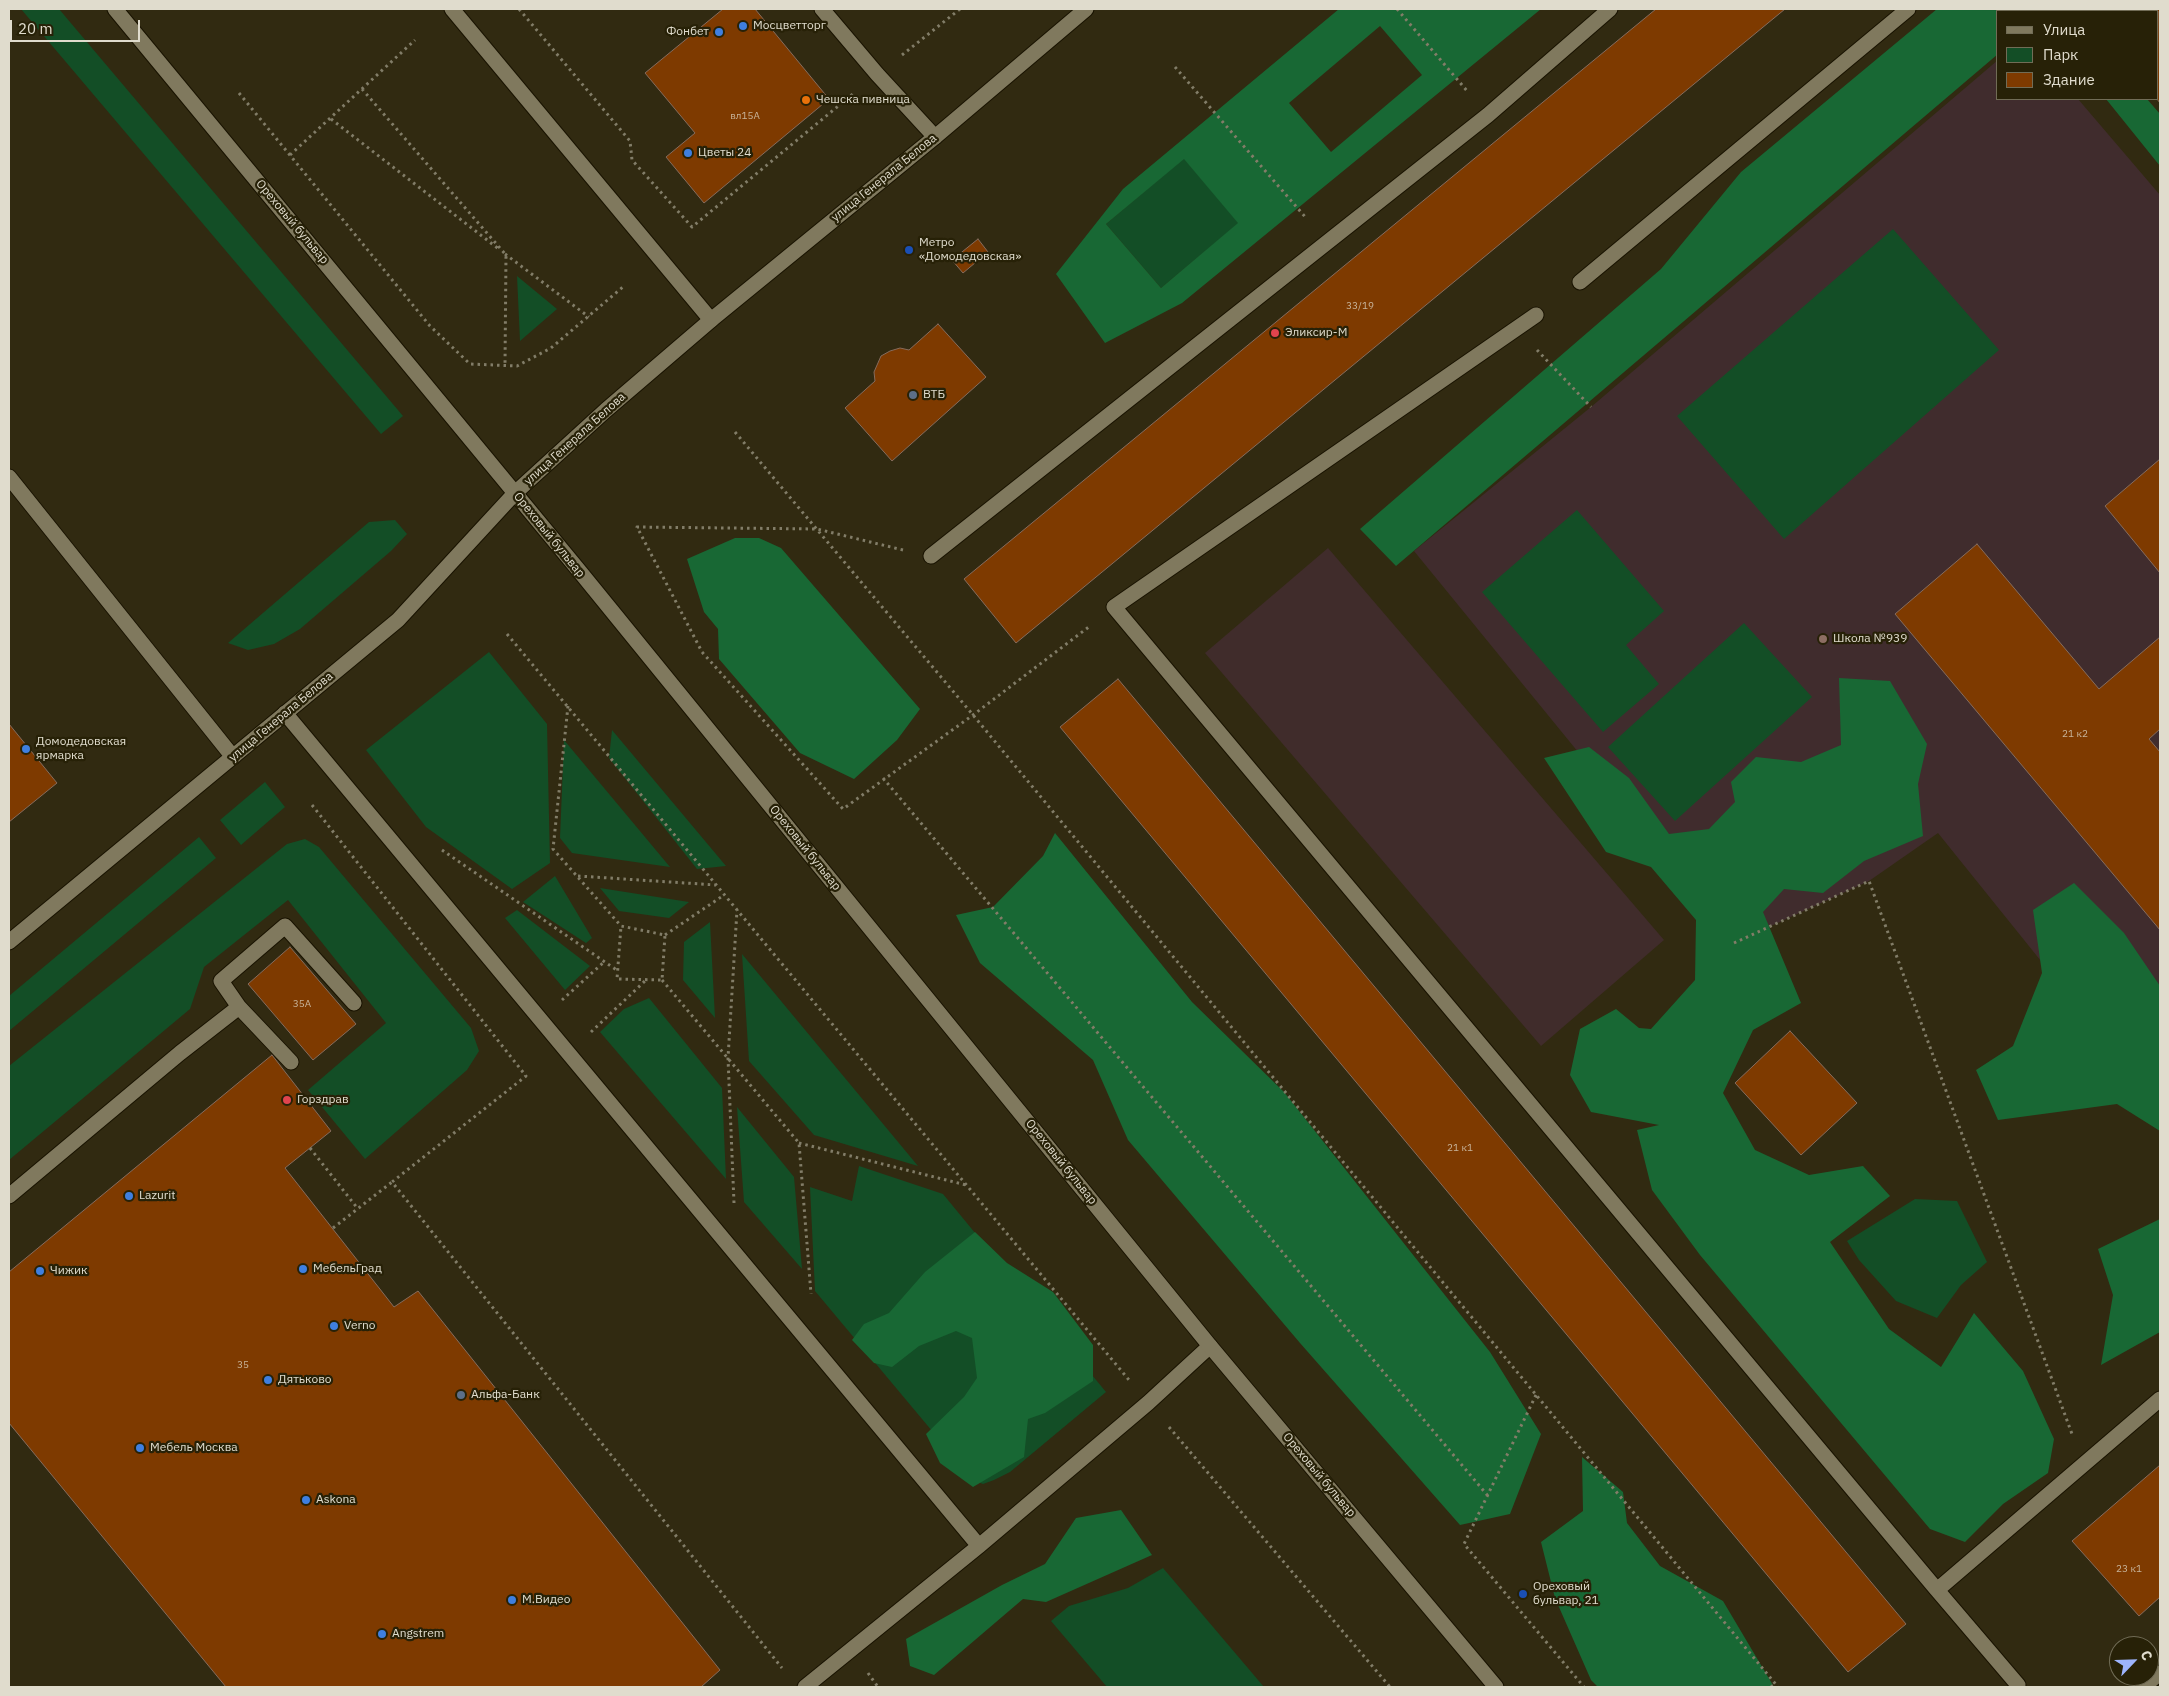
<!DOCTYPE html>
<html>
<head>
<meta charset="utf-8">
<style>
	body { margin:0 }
	#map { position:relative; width:2169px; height:1696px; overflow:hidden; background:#312a11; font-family:"IBM Plex Sans",sans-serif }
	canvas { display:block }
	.frame { position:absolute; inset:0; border:10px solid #e0dccd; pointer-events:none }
	.legend { position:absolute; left:1996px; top:10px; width:162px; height:90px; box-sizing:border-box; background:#272107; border:1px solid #716c56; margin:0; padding:6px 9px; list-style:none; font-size:15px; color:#e0dccd }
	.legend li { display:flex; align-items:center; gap:10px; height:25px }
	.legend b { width:25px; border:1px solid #716c56 }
	.north { position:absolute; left:2109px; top:1636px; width:50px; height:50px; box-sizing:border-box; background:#272107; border:1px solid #716c56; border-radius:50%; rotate:66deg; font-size:14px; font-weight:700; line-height:20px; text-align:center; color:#e0dccd }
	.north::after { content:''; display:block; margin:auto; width:18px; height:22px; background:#9db4fd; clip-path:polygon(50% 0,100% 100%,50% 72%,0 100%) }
	.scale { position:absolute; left:10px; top:20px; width:130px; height:22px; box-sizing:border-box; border:2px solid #e0dccd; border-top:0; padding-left:6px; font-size:15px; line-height:18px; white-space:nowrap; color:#e0dccd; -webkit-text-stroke:4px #272107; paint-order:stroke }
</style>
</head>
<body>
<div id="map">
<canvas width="2169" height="1696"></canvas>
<div class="frame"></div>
<ul class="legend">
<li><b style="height:6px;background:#80795e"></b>Улица</li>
<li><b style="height:14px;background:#134e26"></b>Парк</li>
<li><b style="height:14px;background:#7e3a00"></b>Здание</li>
</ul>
<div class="north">С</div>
<div class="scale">20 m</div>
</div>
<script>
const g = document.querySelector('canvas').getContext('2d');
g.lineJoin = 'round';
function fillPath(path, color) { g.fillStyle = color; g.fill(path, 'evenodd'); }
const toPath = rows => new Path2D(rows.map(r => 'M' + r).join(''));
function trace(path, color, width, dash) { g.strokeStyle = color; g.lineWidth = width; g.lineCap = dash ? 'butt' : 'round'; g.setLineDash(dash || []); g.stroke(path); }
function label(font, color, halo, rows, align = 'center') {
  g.font = font + ' "IBM Plex Sans",sans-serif'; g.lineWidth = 4.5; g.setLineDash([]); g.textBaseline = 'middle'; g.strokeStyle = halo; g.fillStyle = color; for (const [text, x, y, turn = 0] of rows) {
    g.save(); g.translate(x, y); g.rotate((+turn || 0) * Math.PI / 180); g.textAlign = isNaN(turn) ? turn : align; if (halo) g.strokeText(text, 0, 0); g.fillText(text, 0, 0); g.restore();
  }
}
fillPath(toPath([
	[1328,548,1664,940,1541,1046,1205,653]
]), '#402c2b');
fillPath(toPath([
	[1998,60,1998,99,2078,99,2160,195,2160,1109,1938,833,1869,881,1734,943,1414,551,1591,407]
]), '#402c2d');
fillPath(toPath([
	[21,9,59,9,403,416,381,434],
	[1184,158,1239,223,1161,288,1106,224],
	[1893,229,1999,350,1784,539,1677,416],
	[517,276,557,309,520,341],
	[1577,510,1664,611,1626,645,1659,684,1603,732,1482,592],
	[395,520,407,534,391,551,300,629,274,644,248,650,228,643,369,522],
	[1744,623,1812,697,1675,821,1608,747],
	[489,652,547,724,550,863,512,889,426,827,366,750],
	[612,730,726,866,697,869,609,758],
	[564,740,670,867,572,853,560,838],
	[265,782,285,807,241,845,220,820],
	[199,837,216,858,9,1031,9,996],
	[305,839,319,847,471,1028,479,1051,467,1070,365,1159,308,1090,386,1023,288,900,204,967,190,1009,9,1160,9,1066,287,844],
	[555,876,592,938,586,943,523,902],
	[600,888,689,902,669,918,619,911],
	[517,910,590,966,565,990,505,918],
	[710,922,715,1018,683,980,684,942],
	[742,954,918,1166,814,1135,749,1061],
	[649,998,722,1088,726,1179,600,1032,624,1009],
	[737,1107,794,1177,802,1269,744,1202],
	[859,1166,943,1194,1106,1392,1010,1472,994,1480,983,1484,973,1480,815,1291,810,1187,852,1201],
	[1915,1199,1957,1201,1987,1262,1961,1285,1937,1318,1896,1301,1859,1260,1847,1241],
	[1163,1568,1264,1687,1107,1687,1051,1621,1069,1606,1128,1588]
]), '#134e26');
fillPath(toPath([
	[1339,9,1541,9,1182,303,1105,343,1056,274,1123,189],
	[1380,26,1422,75,1331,152,1289,103],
	[1184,159,1238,223,1161,288,1106,224],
	[1937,9,2052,9,2049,11,1998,11,1998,54,1396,566,1360,529,1661,269,1741,172],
	[2106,99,2147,99,2160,114,2160,166],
	[735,538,759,538,781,548,920,709,897,740,854,779,800,753,719,659,718,629,704,612,687,559],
	[1839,678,1890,681,1927,744,1918,784,1923,836,1864,861,1823,893,1784,889,1763,912,1801,1003,1753,1030,1723,1093,1755,1150,1809,1175,1863,1166,1890,1196,1830,1242,1889,1329,1941,1367,1974,1313,2023,1371,2054,1439,2048,1473,2003,1504,1965,1542,1930,1529,1700,1255,1652,1190,1637,1130,1659,1125,1591,1112,1570,1075,1580,1029,1616,1009,1639,1028,1651,1029,1695,980,1696,920,1651,867,1606,852,1544,758,1589,747,1629,778,1669,834,1709,829,1735,802,1731,782,1756,757,1801,762,1841,745],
	[1055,833,1192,1002,1284,1092,1490,1352,1541,1434,1510,1514,1460,1525,1300,1343,1128,1140,1093,1060,980,963,956,915,993,907,1043,856],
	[2074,883,2124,933,2160,986,2160,1131,2117,1104,1998,1120,1976,1070,2013,1046,2042,973,2033,910],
	[2160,1219,2160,1332,2101,1365,2113,1295,2098,1249],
	[975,1232,1007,1263,1053,1292,1093,1345,1093,1381,1045,1413,1028,1419,1024,1457,973,1487,940,1463,926,1434,964,1397,977,1378,972,1338,956,1331,919,1346,892,1367,874,1363,852,1340,864,1324,889,1313,925,1272],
	[1582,1457,1623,1492,1627,1523,1660,1566,1723,1601,1774,1687,1598,1687,1591,1680,1555,1598,1541,1542,1583,1511],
	[1121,1510,1152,1555,1046,1602,1023,1599,934,1675,910,1666,906,1639,1002,1585,1045,1564,1076,1518]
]), '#186834');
const building = toPath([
	[723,9,755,9,829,99,704,203,666,157,695,133,645,73,723,9],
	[1656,9,1785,9,1016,643,964,579,1656,9],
	[2106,9,2160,9,2160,103,2157,99,2158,11,2103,11,2106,9],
	[978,239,988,252,963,273,952,260,978,239],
	[938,324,986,377,892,461,845,408,875,381,874,372,881,356,890,351,900,348,909,350,938,324],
	[2160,459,2160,573,2105,506,2160,459],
	[1977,544,2099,689,2160,637,2160,729,2149,739,2160,752,2160,930,1895,614,1977,544],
	[1118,679,1906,1624,1848,1672,1060,727,1118,679],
	[9,724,57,783,9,822,9,724],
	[290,947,356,1024,313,1060,248,984,290,947],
	[1790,1031,1857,1103,1801,1155,1735,1083,1790,1031],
	[272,1055,331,1131,285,1168,394,1307,418,1291,720,1670,701,1687,226,1687,9,1423,9,1272,272,1055],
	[2160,1465,2160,1597,2139,1616,2072,1541,2160,1465]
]);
fillPath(building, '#7e3a00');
trace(building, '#866c5d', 1);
const lane = toPath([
	[452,9,711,320],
	[822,9,877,74,935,137],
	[1580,282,1908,9],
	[1536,315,1114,607,1937,1590],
	[9,477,233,757],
	[931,556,1488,115,1610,9],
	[285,713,979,1546],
	[291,1062,239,1007,221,981,285,926,354,1003],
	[9,1196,180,1053,239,1007],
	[2018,1685,1937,1590,2160,1399],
	[805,1687,979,1546,1148,1403,1210,1346],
	[2143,1687,2160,1673]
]);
const secondary = toPath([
	[115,9,581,573,1210,1346,1496,1687],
	[9,942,398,620,515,493,606,410,711,320,935,137,1086,9]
]);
trace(lane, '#191300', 17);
trace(secondary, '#191300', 17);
trace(toPath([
	[519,9,630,141,632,160,692,227,854,93],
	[1397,9,1468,92],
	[902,55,960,9],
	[1175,67,1307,219],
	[362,89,506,255,505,365],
	[239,93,430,326,470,364,517,366,551,348,624,286],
	[331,119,500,250],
	[290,155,415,40],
	[505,254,589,317],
	[1537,350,1591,407],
	[735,432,973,715,1778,1687],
	[903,550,817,529,637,527,702,652,843,809,973,715,1090,626],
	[507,634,1129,1380],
	[568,706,553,849,621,926,665,935,662,980,617,979,621,926],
	[883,778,1488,1496],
	[312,805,526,1076,392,1182,782,1668],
	[442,850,618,971],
	[578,876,716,885],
	[665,935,724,895],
	[1734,943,1869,881,2072,1434],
	[662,980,799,1143,811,1294],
	[562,1000,604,962],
	[591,1032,646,980],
	[799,1143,966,1185],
	[310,1148,358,1209],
	[734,1203,728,1058,737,910],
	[333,1228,392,1182],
	[1536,1395,1464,1544,1584,1687],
	[1169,1427,1390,1687],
	[868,1673,878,1687],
	[1771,1687,1775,1684]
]), '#827d68', 3, [2.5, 4]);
trace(lane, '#80795e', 15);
trace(secondary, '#80795e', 15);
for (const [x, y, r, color] of [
	[743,26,5,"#3f7fe0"],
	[719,32,5,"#3f7fe0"],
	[806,100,5,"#e8710a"],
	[688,153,5,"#3f7fe0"],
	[909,250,5,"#1a4fb4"],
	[1275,333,5,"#e0444e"],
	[913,395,5,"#5c6f8a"],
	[1823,639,5,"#8d6e63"],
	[26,749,5,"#3f7fe0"],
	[287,1100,5,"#e0444e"],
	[129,1196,5,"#3f7fe0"],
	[303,1269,5,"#3f7fe0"],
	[40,1271,5,"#3f7fe0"],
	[334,1326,5,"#3f7fe0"],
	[268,1380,5,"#3f7fe0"],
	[461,1395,5,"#5c6f8a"],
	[140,1448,5,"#3f7fe0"],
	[306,1500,5,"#3f7fe0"],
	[1523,1594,5,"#1a4fb4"],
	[512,1600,5,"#3f7fe0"],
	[382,1634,5,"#3f7fe0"]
]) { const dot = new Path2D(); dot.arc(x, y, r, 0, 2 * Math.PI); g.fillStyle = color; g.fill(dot); trace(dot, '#272107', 2); }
label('10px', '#c8b49a', null, [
	["вл15А",745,116],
	["33/19",1360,306],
	["21 к2",2075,734],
	["35А",302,1004],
	["21 к1",1460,1148],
	["35",243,1365],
	["23 к1",2129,1569]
]);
label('12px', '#e0dccd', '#272107', [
	["Мосцветторг",753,26],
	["Фонбет",709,32,"right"],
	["Чешска пивница",816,100],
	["Цветы 24",698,153],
	["Метро",919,243],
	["«Домодедовская»",919,257],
	["Эликсир-М",1285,333],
	["ВТБ",923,395],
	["Школа №939",1833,639],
	["Домодедовская",36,742],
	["ярмарка",36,756],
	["Горздрав",297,1100],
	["Lazurit",139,1196],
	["МебельГрад",313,1269],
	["Чижик",50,1271],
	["Verno",344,1326],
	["Дятьково",278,1380],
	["Альфа-Банк",471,1395],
	["Мебель Москва",150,1448],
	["Askona",316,1500],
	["Ореховый",1533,1587],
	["бульвар, 21",1533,1601],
	["М.Видео",522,1600],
	["Angstrem",392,1634]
], 'left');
label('12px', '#e0dccd', '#272107', [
	["улица Генерала Белова",884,178,-39],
	["Ореховый бульвар",292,222,50],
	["улица Генерала Белова",575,439,-42],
	["Ореховый бульвар",549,535,51],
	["улица Генерала Белова",281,717,-40],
	["Ореховый бульвар",805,848,51],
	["Ореховый бульвар",1061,1162,51],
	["Ореховый бульвар",1319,1475,50]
]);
</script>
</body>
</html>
